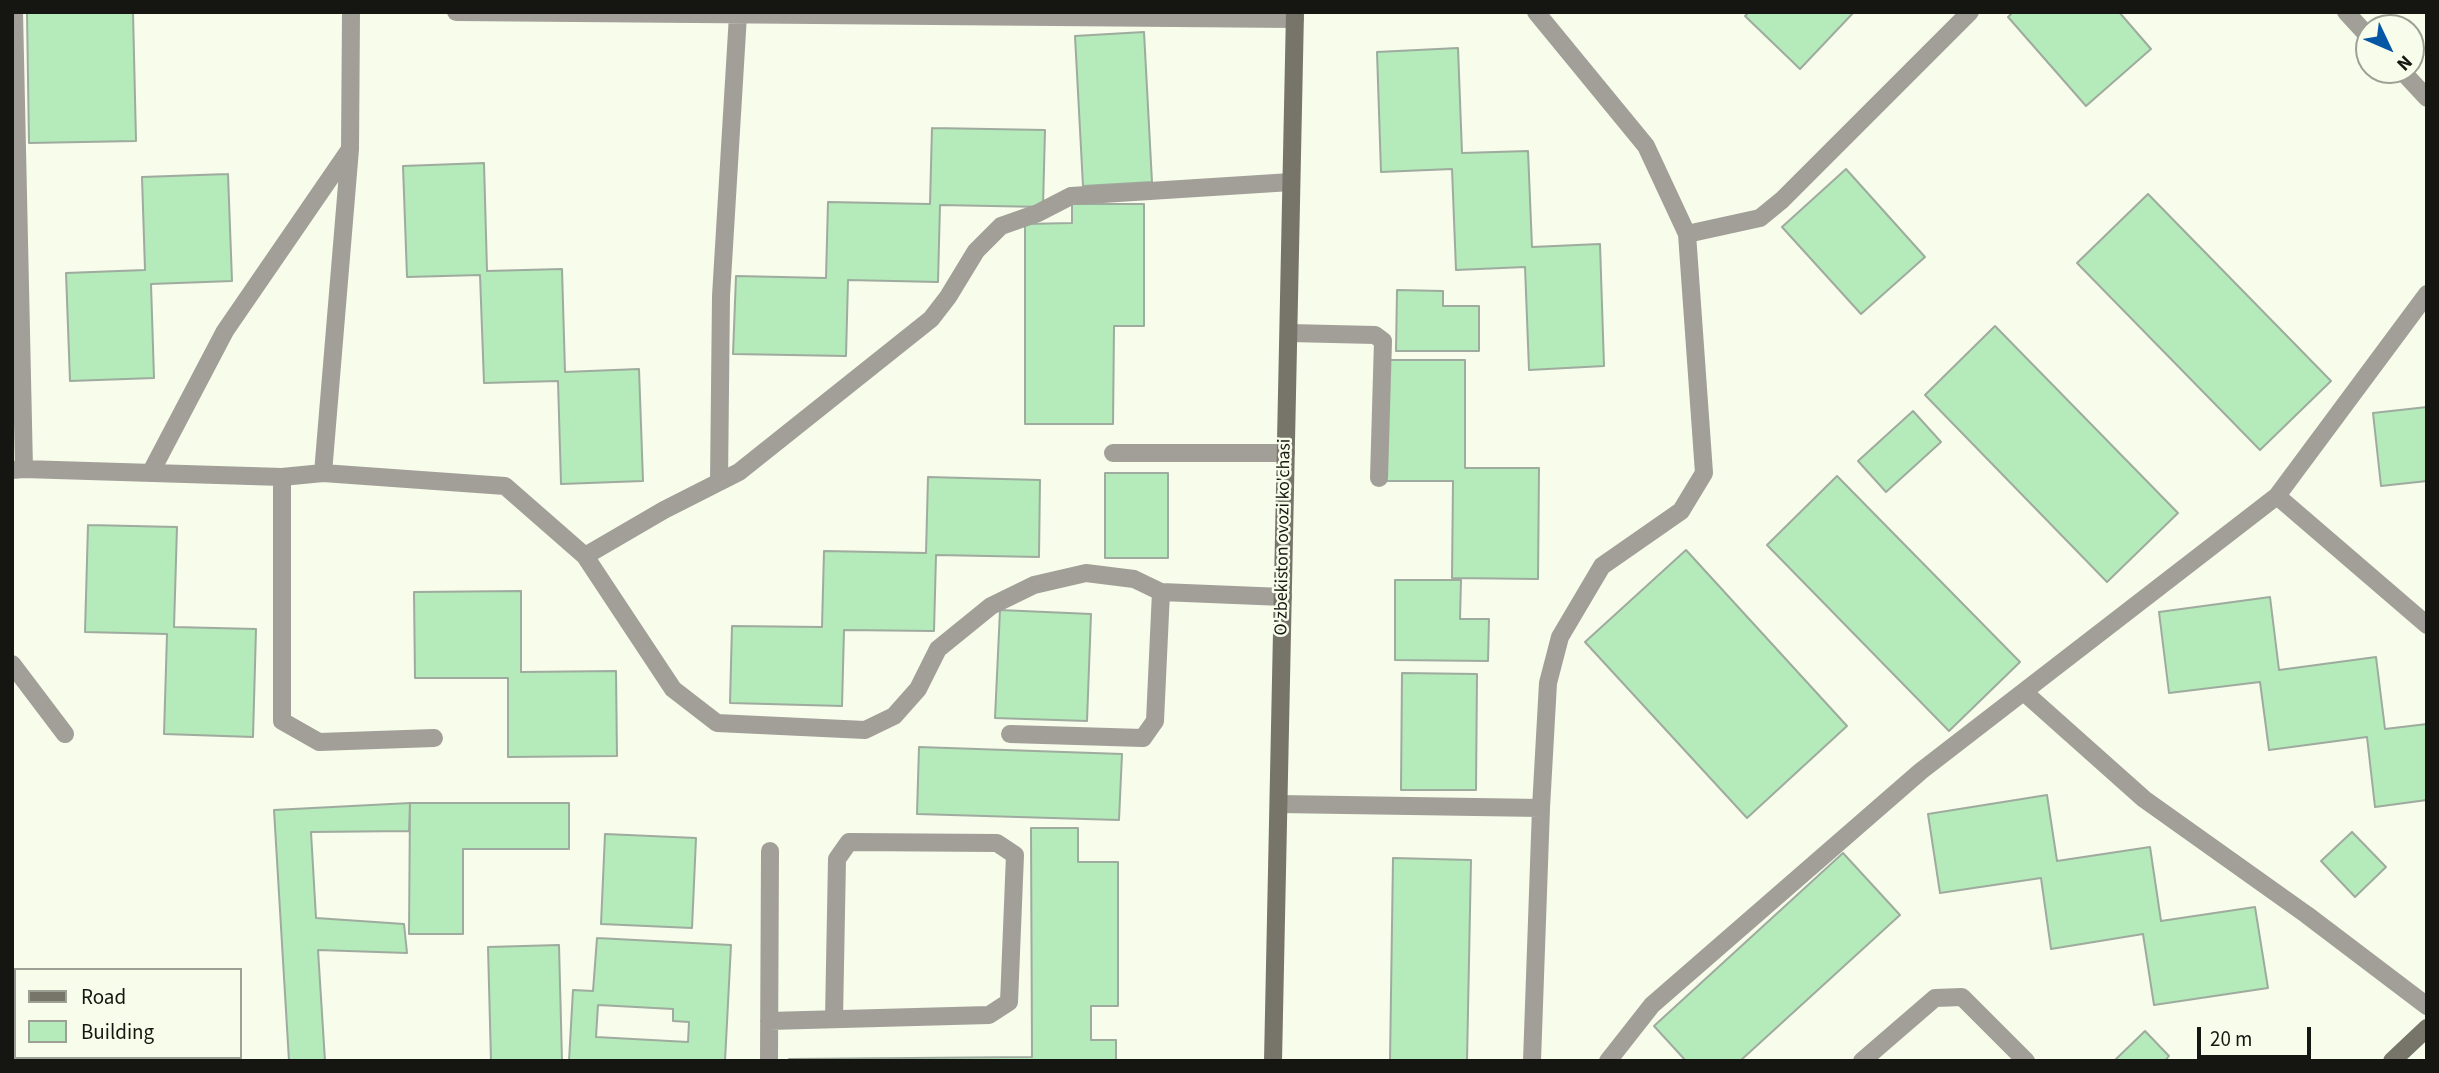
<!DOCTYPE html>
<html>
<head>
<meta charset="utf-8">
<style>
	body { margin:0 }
	#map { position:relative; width:2439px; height:1073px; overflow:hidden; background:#f7fceb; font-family:"Source Sans 3",sans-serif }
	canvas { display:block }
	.frame { position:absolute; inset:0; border:14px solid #151611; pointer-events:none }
	.legend { position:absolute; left:14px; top:968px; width:228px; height:91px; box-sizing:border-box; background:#f7fceb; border:2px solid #9da094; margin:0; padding:9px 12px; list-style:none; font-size:21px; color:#151611 }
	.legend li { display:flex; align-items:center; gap:14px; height:35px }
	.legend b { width:35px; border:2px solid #9da094 }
	.north { position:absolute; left:2355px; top:14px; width:70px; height:70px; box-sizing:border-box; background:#f7fceb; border:2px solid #9da094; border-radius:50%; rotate:134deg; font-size:19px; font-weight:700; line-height:28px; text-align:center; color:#151611 }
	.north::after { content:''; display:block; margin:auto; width:24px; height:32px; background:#0557a5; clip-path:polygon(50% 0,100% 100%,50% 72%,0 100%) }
	.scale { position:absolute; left:2197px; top:1027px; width:114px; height:32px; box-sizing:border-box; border:4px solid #151611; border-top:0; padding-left:9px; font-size:21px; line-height:24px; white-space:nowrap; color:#151611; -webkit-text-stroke:5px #f7fceb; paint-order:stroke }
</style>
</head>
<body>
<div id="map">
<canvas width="2439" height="1073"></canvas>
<div class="frame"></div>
<ul class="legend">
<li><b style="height:9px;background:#77746a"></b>Road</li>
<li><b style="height:19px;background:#b5eaba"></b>Building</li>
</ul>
<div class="north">N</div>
<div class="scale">20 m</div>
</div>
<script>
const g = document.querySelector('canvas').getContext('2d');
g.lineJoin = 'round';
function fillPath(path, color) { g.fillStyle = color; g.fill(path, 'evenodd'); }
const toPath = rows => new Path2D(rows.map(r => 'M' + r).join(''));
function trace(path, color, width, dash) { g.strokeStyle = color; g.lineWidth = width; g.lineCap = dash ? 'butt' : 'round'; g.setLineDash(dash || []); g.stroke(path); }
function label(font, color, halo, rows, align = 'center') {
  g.font = font + ' "Source Sans 3",sans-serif'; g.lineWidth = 5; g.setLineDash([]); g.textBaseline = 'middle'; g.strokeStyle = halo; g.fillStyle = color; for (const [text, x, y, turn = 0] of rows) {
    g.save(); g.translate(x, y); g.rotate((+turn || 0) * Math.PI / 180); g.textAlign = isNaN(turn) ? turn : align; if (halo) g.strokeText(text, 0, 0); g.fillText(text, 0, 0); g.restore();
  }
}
const building = toPath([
	[27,12,133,12,136,141,29,143,27,12],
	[1749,12,1854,12,1800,69,1745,16,1749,12],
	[2013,12,2119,12,2151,49,2086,106,2008,17,2013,12],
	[1144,32,1152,182,1083,186,1075,36,1144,32],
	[1458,48,1462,153,1528,151,1532,247,1600,244,1604,366,1529,370,1525,267,1456,270,1452,169,1381,172,1377,52,1458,48],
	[932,128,1045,130,1043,207,940,205,938,282,848,280,846,356,733,354,736,276,826,278,828,202,930,204,932,128],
	[484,163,487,271,562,269,565,372,639,369,643,481,561,484,558,381,484,383,480,275,407,277,403,166,484,163],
	[1846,169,1925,257,1861,314,1782,227,1846,169],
	[228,174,232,281,151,284,154,378,70,381,66,273,145,270,142,177,228,174],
	[2148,194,2331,381,2260,450,2077,263,2148,194],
	[1072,204,1144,204,1144,326,1114,326,1113,424,1025,424,1025,224,1072,223,1072,204],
	[1397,290,1443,291,1443,306,1479,306,1479,351,1396,351,1397,290],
	[1995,326,2178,513,2107,582,1925,395,1995,326],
	[1386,360,1465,360,1465,468,1539,468,1538,579,1452,578,1453,481,1385,481,1386,360],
	[2427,407,2427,481,2381,486,2373,413,2427,407],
	[1913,411,1941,442,1886,492,1858,461,1913,411],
	[1105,473,1168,473,1168,558,1105,558,1105,473],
	[1837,476,2020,662,1949,731,1767,545,1837,476],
	[928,477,1040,480,1039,557,936,555,934,631,844,630,842,706,730,703,732,626,822,627,824,551,926,553,928,477],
	[88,525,177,527,174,627,256,629,253,737,164,734,167,634,85,632,88,525],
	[1686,550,1847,726,1747,818,1585,642,1686,550],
	[1395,580,1461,580,1460,619,1489,619,1488,661,1395,660,1395,580],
	[521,591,521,672,616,671,617,756,508,757,508,678,415,678,414,592,521,591],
	[2270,597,2279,670,2376,657,2385,729,2427,724,2427,800,2375,807,2367,737,2269,750,2260,682,2169,693,2159,612,2270,597],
	[1000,610,1091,614,1087,721,995,718,1000,610],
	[1402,673,1477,674,1476,790,1401,790,1402,673],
	[919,747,1122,754,1119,820,917,814,919,747],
	[2047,795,2057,861,2150,847,2161,921,2255,907,2268,988,2154,1005,2143,934,2051,949,2041,878,1940,893,1928,814,2047,795],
	[410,803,409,831,311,832,316,918,404,924,407,953,318,950,325,1061,289,1061,274,810,410,803],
	[410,803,569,803,569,849,463,849,463,934,409,934,410,803],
	[1031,828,1078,828,1078,862,1118,862,1118,1006,1091,1006,1091,1040,1116,1040,1116,1061,789,1061,789,1059,1032,1057,1031,828],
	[2352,832,2386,867,2355,897,2321,861,2352,832],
	[605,834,696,838,692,928,601,924,605,834],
	[1843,853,1900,915,1740,1061,1686,1061,1654,1026,1843,853],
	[1393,858,1471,860,1467,1061,1390,1061,1393,858],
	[597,938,731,945,725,1061,569,1061,573,990,593,991,597,938],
	[598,1005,673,1009,673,1021,689,1022,688,1042,596,1037,598,1005],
	[559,945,562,1061,491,1061,488,947,559,945],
	[2145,1031,2169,1056,2165,1061,2114,1061,2145,1031]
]);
fillPath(building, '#b5eaba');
trace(building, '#9eab9e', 2);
trace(toPath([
	[456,12,1295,19],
	[2346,12,2369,37],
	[2401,70,2427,98],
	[1687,234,1760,218,1782,200,1970,12],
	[1289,333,1375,335,1383,341,1379,478],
	[1113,453,1286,453],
	[24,469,282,477,323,473,505,486,585,556,673,689,717,723,865,730,894,716,918,689,938,649,991,606,1034,585,1086,573,1134,579,1161,592,1283,597],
	[12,470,24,469,14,12],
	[151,472,225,331,348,152],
	[323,473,350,149,351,12],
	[282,477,282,721,319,742,434,738],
	[719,482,721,296,738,15],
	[2277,496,2427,294],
	[585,556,664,510,739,472,931,319,948,297,976,251,1001,226,1038,213,1071,196,1291,182],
	[12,664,65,734],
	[2025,693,2144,799,2307,915,2427,1006],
	[1010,734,1143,738,1155,721,1161,592],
	[1279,804,1541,808],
	[769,1021,989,1015,1009,1002,1015,855,997,843,849,842,837,859,834,1019],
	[769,1061,770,851],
	[1532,1061,1541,808,1548,683,1560,637,1602,566,1681,511,1704,473,1687,234,1646,146,1536,12],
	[1608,1061,1652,1005,1921,771,2277,496,2427,625],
	[1862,1061,1935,998,1962,997,2026,1061]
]), '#a19f98', 18);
trace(toPath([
	[1273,1061,1295,12],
	[2392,1061,2427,1028]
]), '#77746a', 18);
label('18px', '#151611', '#f7fceb', [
	["O'zbekiston ovozi ko'chasi",1284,537,-89]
]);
</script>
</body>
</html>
